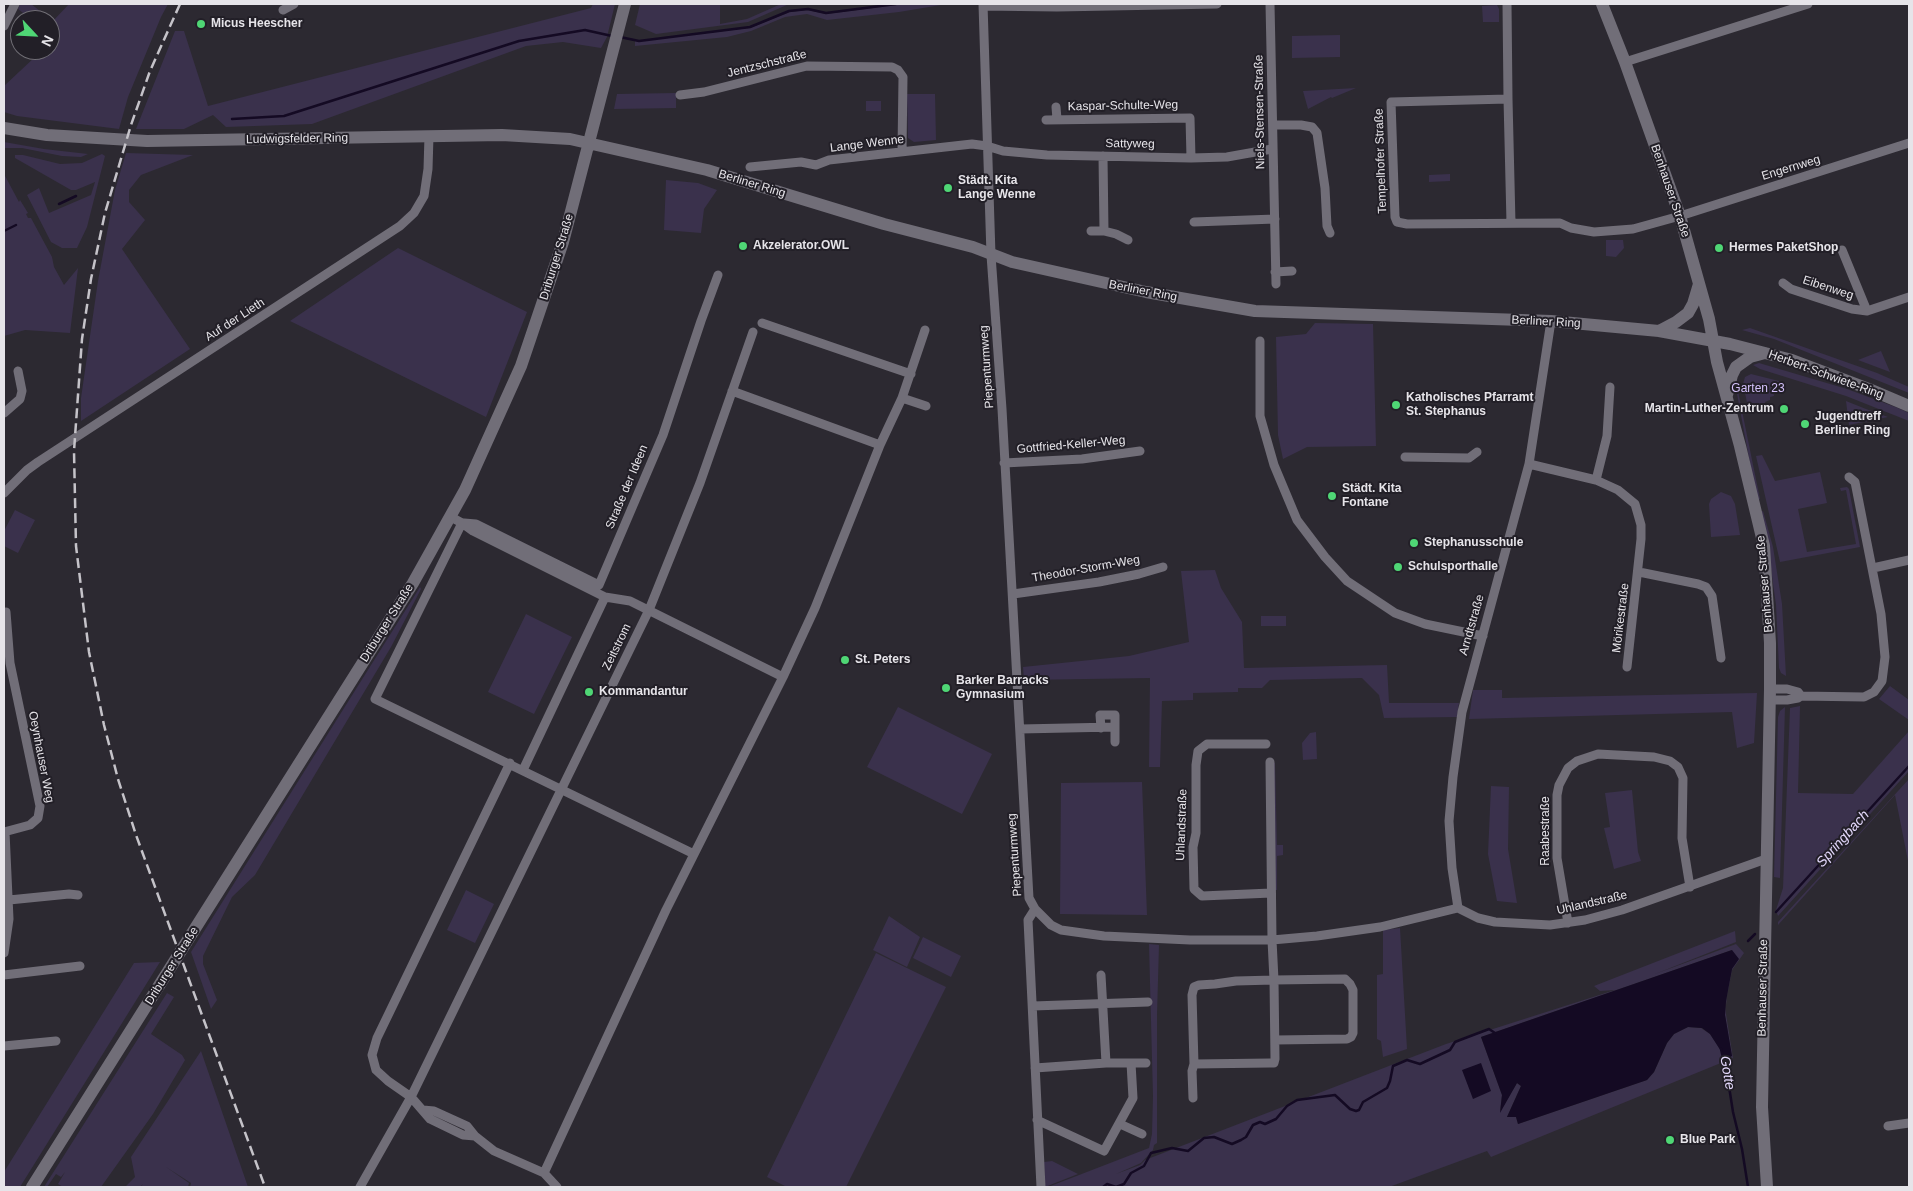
<!DOCTYPE html>
<html>
<head>
<meta charset="utf-8">
<style>
	body { margin:0 }
	#map { position:relative; width:1913px; height:1191px; overflow:hidden; background:#2c2931; font-family:Arial,sans-serif }
	canvas { display:block }
	.frame { position:absolute; inset:0; border:5px solid #e6e4e9; pointer-events:none }
	.north { position:absolute; left:10px; top:10px; width:50px; height:50px; box-sizing:border-box; background:#221f27; border:1px solid #706e75; border-radius:50%; rotate:115deg; font-size:14px; font-weight:700; line-height:20px; text-align:center; color:#e6e4e9 }
	.north::after { content:''; display:block; margin:auto; width:18px; height:22px; background:#4fd675; clip-path:polygon(50% 0,100% 100%,50% 72%,0 100%) }
</style>
</head>
<body>
<div id="map">
<canvas width="1913" height="1191"></canvas>
<div class="frame"></div>
<div class="north">N</div>
</div>
<script>
const g = document.querySelector('canvas').getContext('2d');
g.lineJoin = 'round';
function fillPath(path, color) { g.fillStyle = color; g.fill(path, 'evenodd'); }
const toPath = rows => new Path2D(rows.map(r => 'M' + r).join(''));
function trace(path, color, width, dash) { g.strokeStyle = color; g.lineWidth = width; g.lineCap = dash ? 'butt' : 'round'; g.setLineDash(dash || []); g.stroke(path); }
function label(font, color, halo, rows, align = 'center') {
  g.font = font + ' Arial,sans-serif'; g.lineWidth = 4; g.setLineDash([]); g.textBaseline = 'middle'; g.strokeStyle = halo; g.fillStyle = color; for (const [text, x, y, turn = 0] of rows) {
    g.save(); g.translate(x, y); g.rotate((+turn || 0) * Math.PI / 180); g.textAlign = isNaN(turn) ? turn : align; if (halo) g.strokeText(text, 0, 0); g.fillText(text, 0, 0); g.restore();
  }
}
fillPath(toPath([
	[20,4,31,4,53,21,69,4,168,4,161,17,128,97,119,129,17,116,4,112,4,86,35,57,39,50,50,50,50,20,32,20,18,9],
	[593,4,615,4,607,37,601,48,563,42,526,46,312,124,226,127,213,115,184,129,136,129,175,31,184,31,208,106,591,8],
	[640,4,720,4,720,24,747,19,781,4,789,4,748,22,656,34,635,25],
	[904,4,947,4,899,12,827,20,807,14,785,17,751,31,727,37,635,46,635,41,750,28,790,12,807,10,826,14],
	[1497,5,1499,9,1499,22,1483,22,1482,6],
	[1340,35,1340,57,1292,58,1292,36],
	[1356,88,1332,98,1331,97,1308,109,1303,91],
	[676,93,676,108,614,109,617,94],
	[907,94,935,94,936,140,914,142,908,138],
	[866,101,881,101,881,111,866,111],
	[4,142,44,149,88,154,81,157,62,156,22,148,4,148],
	[126,153,193,155,141,175,129,190,129,202,145,220,122,249,190,349,81,421,81,398,98,281,115,190],
	[102,154,105,156,87,227,77,248,62,248,51,242,27,195,39,188,49,213,91,195,95,182,76,190,71,190,15,158,15,155,23,155,60,164,82,163],
	[4,174,19,202,20,200,28,213,26,214,28,218,31,218,52,257,54,267,64,285,78,268,70,333,25,330,4,336],
	[1450,174,1450,181,1429,182,1429,175],
	[666,180,698,183,717,190,704,209,701,233,664,230],
	[1606,240,1623,240,1624,248,1616,257,1606,256],
	[398,248,527,312,486,417,290,321],
	[1315,323,1373,324,1376,446,1307,447,1283,459,1278,435,1276,337,1306,334],
	[1750,328,1877,373,1909,387,1909,393,1774,339,1742,330],
	[1881,351,1890,372,1858,360],
	[1759,363,1847,389,1898,408,1909,413,1909,421,1846,396,1760,369,1753,365],
	[1751,374,1779,381,1781,390,1773,391,1774,396,1770,397,1770,400,1765,402,1767,410,1758,412,1748,407,1743,384,1745,377],
	[1737,379,1739,396,1760,499,1757,501,1735,383],
	[1846,401,1866,409,1888,417,1849,425],
	[1762,455,1775,481,1820,472,1827,503,1798,509,1807,552,1856,544,1846,490,1841,491,1840,488,1847,487,1849,489,1860,547,1780,562,1756,456],
	[1721,492,1731,496,1735,504,1740,535,1711,537,1709,504,1711,499],
	[15,510,35,520,18,553,4,546,4,531],
	[1763,511,1773,547,1782,604,1786,676,1781,673,1779,668,1776,605,1768,547,1759,513],
	[1215,570,1221,588,1242,622,1244,668,1387,665,1389,703,1459,703,1457,717,1384,718,1379,695,1362,678,1270,680,1262,688,1238,688,1238,692,1193,693,1193,700,1162,701,1160,767,1149,767,1150,678,1024,680,1023,667,1129,656,1189,642,1181,571],
	[420,587,421,589,391,647,255,875,232,897,203,956,203,964,217,1000,211,1009,191,952],
	[526,614,572,637,534,714,488,692],
	[1261,616,1286,616,1286,626,1261,626],
	[1890,686,1909,700,1909,720,1879,699],
	[1473,690,1502,690,1502,698,1757,693,1754,743,1737,748,1732,712,1469,719],
	[1800,706,1798,793,1853,794,1909,731,1909,771,1778,916,1776,910,1783,888,1790,708],
	[898,707,992,754,962,814,867,767],
	[1785,707,1780,878,1774,877,1778,717,1780,711],
	[1316,732,1317,759,1303,760,1302,743,1310,733],
	[1270,763,1275,763,1277,845,1283,845,1283,855,1277,856,1277,890,1272,890],
	[1909,779,1909,866,1895,795,1778,925,1778,922],
	[1142,782,1147,915,1060,914,1061,783],
	[1491,786,1509,787,1508,849,1517,903,1497,901,1488,854],
	[1632,790,1638,852,1641,861,1614,869,1604,828,1610,827,1605,793],
	[466,890,494,904,475,943,447,930],
	[889,916,920,937,907,967,873,950],
	[1400,928,1407,1049,1383,1057,1381,1041,1377,1039,1377,975,1383,974,1383,930],
	[1735,931,1736,942,1655,974,1736,944,1744,953,1732,970,1726,1001,1726,1014,1733,1058,1491,1157,1487,1151,1389,1187,1048,1187,1149,1148,1152,1134,1153,1096,1149,944,1159,945,1157,1015,1157,1143,1154,1145,1153,1150,1141,1163,1116,1174,1140,1165,1145,1160,1446,1044,1615,990,1600,991,1594,986],
	[1732,950,1732,969,1728,986,1725,1015,1732,1056,1726,1058,1710,1034,1701,1028,1688,1027,1674,1034,1667,1043,1654,1072,1647,1080,1518,1124,1516,1117,1507,1117,1521,1086,1517,1083,1500,1111,1502,1095,1481,1037],
	[923,937,961,956,951,977,913,958],
	[876,953,946,987,846,1187,787,1187,767,1177],
	[160,962,20,1187,4,1186,4,1172,134,963],
	[167,993,174,997,151,1034,182,1055,185,1060,153,1114,101,1187,63,1187,58,1184,65,1172,61,1177,56,1174,47,1187,44,1187],
	[201,1051,248,1187,190,1187,191,1183,166,1167,189,1183,188,1187,141,1187,143,1184,140,1187,125,1187,135,1177,131,1157],
	[1052,1161,1078,1174,1045,1187,1044,1162]
]), '#3a314c');
fillPath(toPath([
	[1732,950,1739,959,1732,969,1726,1001,1725,1015,1732,1056,1726,1059,1710,1034,1702,1028,1688,1027,1674,1034,1667,1043,1654,1072,1647,1080,1518,1124,1516,1117,1507,1117,1521,1086,1517,1083,1500,1113,1502,1095,1481,1037],
	[1481,1063,1491,1091,1473,1099,1462,1070]
]), '#140a23');
trace(toPath([
	[620,37,639,41,750,27,789,11,808,9,826,13,896,4],
	[232,119,284,116,519,41,585,30,612,36],
	[59,204,76,196],
	[4,231,16,225],
	[1776,912,1909,766],
	[1748,941,1755,934],
	[1721,1049,1728,1080,1733,1112,1742,1149,1748,1187],
	[1103,1187,1107,1184,1116,1187,1124,1184,1131,1173,1144,1166,1151,1153,1172,1148,1188,1151,1204,1138,1214,1137,1232,1144,1241,1140,1246,1137,1253,1125,1260,1122,1265,1124,1276,1119,1287,1106,1297,1100,1335,1095,1350,1109,1356,1111,1359,1110,1363,1102,1387,1088,1390,1081,1393,1066,1407,1060,1420,1064,1450,1050,1455,1042,1460,1040,1489,1029,1495,1033]
]), '#140a23', 2.5);
trace(toPath([
	[983,4,991,255,1002,409,1029,898,1035,909,1051,925,1061,930,1104,936,1190,940,1272,940,1317,936,1380,927,1458,908,1478,918,1495,922,1550,925,1585,920,1622,910,1766,859],
	[1270,4,1276,284],
	[1507,4,1508,99,1391,102,1395,217,1397,222,1407,224,1560,223,1571,228,1594,232,1633,229,1680,216,1909,143],
	[983,6,1057,7,1217,4],
	[283,10,294,4],
	[4,26,15,4],
	[1625,62,1808,4],
	[680,95,704,92,807,66,892,67,898,70,903,77,902,151],
	[1508,99,1511,223],
	[1056,107,1057,119],
	[1046,120,1190,118,1191,158],
	[1273,125,1301,125,1312,127,1317,133,1325,188,1327,226,1330,233],
	[1103,156,1104,231,1116,234,1128,240],
	[750,167,801,162,816,165,829,160,972,144,987,146,1003,151,1047,155,1191,158,1227,157,1272,149],
	[1194,222,1275,219],
	[1091,231,1104,231],
	[1842,250,1867,311],
	[1275,272,1292,271],
	[1783,283,1791,289,1852,309,1867,311,1909,297],
	[762,323,911,374],
	[1260,341,1260,416,1274,465,1297,520,1325,557,1347,581,1395,613,1425,624,1483,636],
	[732,391,880,445],
	[902,398,926,406],
	[4,413,20,399,22,391,18,371],
	[1405,457,1469,458,1477,452],
	[1004,463,1082,459,1140,451],
	[1529,464,1596,480,1618,490,1635,504,1641,525,1641,539,1627,667],
	[1596,480,1607,436,1610,387],
	[4,493,27,470,38,462,400,226,414,213,424,196,428,169,429,136],
	[451,517,462,523,375,699,694,854],
	[462,523,473,531,605,597,630,601,783,677],
	[464,523,476,524,599,585],
	[1873,568,1909,560],
	[1639,572,1698,584,1706,587,1712,596,1721,658],
	[599,585,663,435,701,321,718,275],
	[1013,594,1099,582,1139,574,1163,567],
	[1770,689,1787,689,1798,692,1801,696,1864,697,1874,692,1882,681,1885,657,1881,614,1855,482,1849,477],
	[1770,700,1787,700,1798,698,1801,696],
	[1101,728,1100,715,1115,715,1115,727],
	[1020,729,1115,727,1115,742],
	[1266,744,1207,744,1198,751,1196,765,1196,833,1193,847,1194,889,1202,896,1271,893],
	[1270,762,1272,940,1274,980,1275,1059,1274,1063,1270,1063,1194,1064,1192,995,1194,987,1199,985,1215,984,1236,981,1274,980,1345,979,1350,984,1353,990,1353,1033,1351,1037,1347,1039,1275,1040],
	[510,763,377,1038,372,1055,376,1070,388,1081,411,1097,430,1119,463,1135,475,1136,494,1151,544,1173],
	[523,770,605,597],
	[4,832,30,825,38,818,40,806,10,663,6,612],
	[9,900,69,894,78,895],
	[1458,908,1452,868,1449,821,1453,777,1462,712,1529,464,1551,321],
	[1035,909,1028,920,1041,1187],
	[1568,923,1557,858,1557,795,1559,785,1568,768,1577,761,1598,754,1654,757,1670,761,1678,767,1683,778,1682,838,1690,887],
	[4,953,9,919,5,832],
	[4,975,80,966],
	[1101,975,1106,1063],
	[1033,1006,1148,1002],
	[4,1046,56,1041],
	[1131,1063,1146,1063],
	[1035,1068,1106,1063,1131,1063,1133,1098,1104,1151,1037,1120],
	[1193,1098,1192,1071,1194,1064],
	[423,1110,434,1111,467,1126,475,1136],
	[1120,1124,1142,1134],
	[1888,1126,1909,1123],
	[360,1187,411,1097,649,610,700,483,753,332],
	[557,1187,544,1173,666,910,783,677,815,608,880,445,902,398,925,330]
]), '#716e78', 9);
trace(toPath([
	[1602,4,1625,62,1680,216,1709,319,1717,362,1740,446,1764,546,1770,643,1770,689,1762,1107,1767,1187],
	[4,128,47,135,147,141,502,135,570,139,707,170,884,224,973,247,1012,262,1146,292,1255,311,1551,321,1659,331,1730,344,1792,360,1869,389,1909,406],
	[1659,331,1676,322,1688,313,1693,304,1699,284],
	[1727,395,1732,375,1736,367,1750,357,1765,353],
	[32,1187,413,583,465,490,521,366,563,242,625,4]
]), '#716e78', 12);
trace(toPath([
	[180,4,150,71,131,125,105,213,91,279,82,339,74,451,76,546,89,652,104,725,118,779,136,835,265,1187]
]), '#c5c3c9', 2.5, [10, 5]);
for (const [x, y, r, color] of [
	[201,24,5,"#4fd675"],
	[948,188,5,"#4fd675"],
	[743,246,5,"#4fd675"],
	[1719,248,5,"#4fd675"],
	[1396,405,5,"#4fd675"],
	[1784,409,5,"#4fd675"],
	[1805,424,5,"#4fd675"],
	[1332,496,5,"#4fd675"],
	[1414,543,5,"#4fd675"],
	[1398,567,5,"#4fd675"],
	[845,660,5,"#4fd675"],
	[946,688,5,"#4fd675"],
	[589,692,5,"#4fd675"],
	[1670,1140,5,"#4fd675"]
]) { const dot = new Path2D(); dot.arc(x, y, r, 0, 2 * Math.PI); g.fillStyle = color; g.fill(dot); trace(dot, '#221f27', 2); }
label('bold 12px', '#e6e4e9', '#221f27', [
	["Micus Heescher",211,24],
	["Städt. Kita",958,181],
	["Lange Wenne",958,195],
	["Akzelerator.OWL",753,246],
	["Hermes PaketShop",1729,248],
	["Katholisches Pfarramt",1406,398],
	["St. Stephanus",1406,412],
	["Martin-Luther-Zentrum",1774,409,"right"],
	["Jugendtreff",1815,417],
	["Berliner Ring",1815,431],
	["Städt. Kita",1342,489],
	["Fontane",1342,503],
	["Stephanusschule",1424,543],
	["Schulsporthalle",1408,567],
	["St. Peters",855,660],
	["Barker Barracks",956,681],
	["Gymnasium",956,695],
	["Kommandantur",599,692],
	["Blue Park",1680,1140]
], 'left');
label('12px', '#e6e4e9', '#221f27', [
	["Jentzschstraße",767,64,-14],
	["Kaspar-Schulte-Weg",1123,106,-1],
	["Niels-Stensen-Straße",1260,112,-91],
	["Ludwigsfelder Ring",297,139,-1],
	["Lange Wenne",867,144,-7],
	["Sattyweg",1130,144,1],
	["Tempelhofer Straße",1381,161,-92],
	["Engernweg",1791,168,-17],
	["Berliner Ring",752,184,17],
	["Benhauser Straße",1670,191,71],
	["Driburger Straße",557,257,-73],
	["Eibenweg",1828,288,18],
	["Berliner Ring",1143,291,11],
	["Auf der Lieth",235,320,-33],
	["Berliner Ring",1546,322,3],
	["Piepenturmweg",987,367,-94],
	["Herbert-Schwiete-Ring",1826,375,20],
	["Gottfried-Keller-Weg",1071,445,-5],
	["Straße der Ideen",627,487,-67],
	["Theodor-Storm-Weg",1086,569,-10],
	["Benhauser Straße",1765,584,-95],
	["Mörikestraße",1621,618,-83],
	["Driburger Straße",387,623,-58],
	["Arndtstraße",1472,625,-74],
	["Zeitstrom",617,647,-64],
	["Oeynhauser Weg",41,757,79],
	["Uhlandstraße",1182,825,-88],
	["Raabestraße",1546,831,-90],
	["Piepenturmweg",1015,855,-94],
	["Uhlandstraße",1592,903,-13],
	["Driburger Straße",172,966,-58],
	["Benhauser Straße",1763,988,-89]
]);
label('12px', '#d4c1fb', '#221f27', [
	["Garten 23",1758,389]
]);
label('italic 14px', '#e3d8fb', '#221f27', [
	["Springbach",1843,839,-48],
	["Gotte",1727,1073,80]
]);
</script>
</body>
</html>
